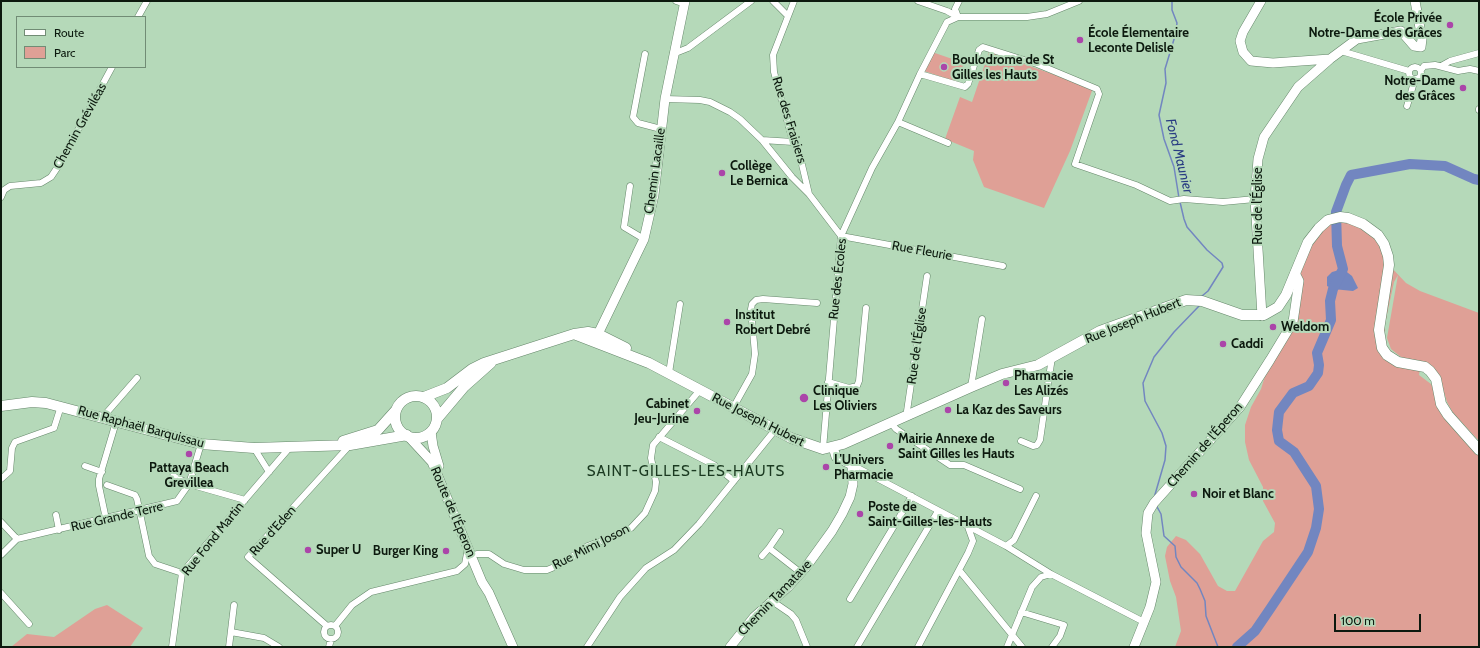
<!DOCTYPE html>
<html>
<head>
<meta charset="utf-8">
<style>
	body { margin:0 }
	#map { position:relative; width:1480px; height:648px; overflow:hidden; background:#b5d9b9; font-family:Cabin,sans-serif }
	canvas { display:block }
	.frame { position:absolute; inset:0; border:2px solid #0c190e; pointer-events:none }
	.legend { position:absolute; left:16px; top:16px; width:130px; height:52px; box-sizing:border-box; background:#b5d9b9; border:1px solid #718c75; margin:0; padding:5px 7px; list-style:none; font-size:12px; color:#0c190e }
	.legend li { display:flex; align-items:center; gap:8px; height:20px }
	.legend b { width:20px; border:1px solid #718c75 }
	.scale { position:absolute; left:1334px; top:614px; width:87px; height:18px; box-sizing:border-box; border:2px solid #0c190e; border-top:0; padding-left:5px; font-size:12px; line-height:14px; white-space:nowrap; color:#0c190e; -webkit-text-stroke:3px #b5d9b9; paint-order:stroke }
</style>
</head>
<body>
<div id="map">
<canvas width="1480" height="648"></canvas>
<div class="frame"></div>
<ul class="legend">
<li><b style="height:5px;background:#fff"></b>Route</li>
<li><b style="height:11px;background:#dfa096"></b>Parc</li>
</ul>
<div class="scale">100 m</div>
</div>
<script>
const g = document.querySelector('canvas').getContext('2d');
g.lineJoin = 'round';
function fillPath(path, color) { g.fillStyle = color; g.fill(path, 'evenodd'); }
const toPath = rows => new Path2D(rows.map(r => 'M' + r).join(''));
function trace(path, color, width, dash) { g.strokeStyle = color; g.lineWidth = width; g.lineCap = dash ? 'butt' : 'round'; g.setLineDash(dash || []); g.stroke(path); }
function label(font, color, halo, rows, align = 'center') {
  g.font = font + ' Cabin,sans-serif'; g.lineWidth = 4; g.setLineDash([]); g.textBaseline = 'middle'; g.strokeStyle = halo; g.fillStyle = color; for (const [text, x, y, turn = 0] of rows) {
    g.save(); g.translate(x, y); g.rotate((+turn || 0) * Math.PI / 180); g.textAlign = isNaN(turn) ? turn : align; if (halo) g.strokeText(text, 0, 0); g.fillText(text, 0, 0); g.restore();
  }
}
fillPath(toPath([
	[932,52,964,63,957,82,924,71],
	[989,52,1093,88,1070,151,1044,208,984,187,973,160,974,151,945,139,960,97,972,102],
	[1340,217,1373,230,1389,265,1406,283,1420,291,1479,313,1479,441,1453,413,1447,402,1439,377,1421,363,1419,375,1431,384,1447,419,1479,455,1479,647,1175,647,1181,631,1176,597,1170,581,1165,556,1167,547,1176,536,1186,540,1200,554,1218,586,1227,591,1235,591,1263,541,1274,532,1275,523,1263,501,1263,487,1249,460,1245,442,1245,425,1251,407,1261,389,1270,360,1293,322,1295,273,1308,242],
	[1398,275,1387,338,1391,349,1401,357,1414,361,1401,358,1388,349,1385,338,1385,324,1394,282],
	[107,605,143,628,130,647,11,647,27,634,54,637,95,609]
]), '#dfa096');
fillPath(toPath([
	[1343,269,1352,276,1358,288,1353,291,1333,289,1327,286,1327,277,1332,272]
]), '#7286c0');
trace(toPath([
	[1172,1,1172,10,1177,23,1175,36,1165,69,1166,83,1159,115,1164,139,1174,167,1179,198],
	[1180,202,1184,219,1187,227,1207,250,1222,263,1223,267,1208,291,1202,296],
	[1154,498,1165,460,1166,446,1162,433,1145,401,1143,383,1154,357,1174,332,1200,305],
	[1156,505,1161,514,1164,536,1175,546,1176,557,1181,567,1197,583,1200,589,1205,601,1206,616,1218,647]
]), '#7286c0', 1.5);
trace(toPath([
	[1237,647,1255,631,1270,609,1308,552,1316,528,1319,509,1316,486,1294,452,1279,441,1277,430,1279,412,1293,393,1309,386,1318,373,1319,365,1317,353,1331,320,1330,301,1333,289,1343,269,1337,246,1336,212,1346,185,1351,175,1410,164,1445,166,1474,179,1479,180]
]), '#7286c0', 10);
const street = toPath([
	[676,1,685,4],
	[773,1,788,16],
	[794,1,773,55,774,72,793,142,799,152,809,194],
	[918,1,947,11,958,17],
	[138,17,147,1],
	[958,17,955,9,959,1],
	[1341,51,1409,71],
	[645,54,633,117,638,123,661,129],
	[673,54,688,48,751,1],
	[1441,66,1450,61,1479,53],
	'1409 73a6 6 0 1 1 12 0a6 6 0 1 1-12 0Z',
	[1421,70,1424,66,1435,65,1458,71,1470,69,1479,71],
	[920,74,965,87,968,84,979,50,983,47,1037,64,1097,89,1099,94,1075,164,1136,185,1170,201,1184,199,1223,202,1255,199],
	[665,99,700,100,710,102,730,112,740,119,762,140,792,177,809,194,841,236],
	[1407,106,1415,79],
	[1479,110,1479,109],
	[898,122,948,143],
	[762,140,793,142],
	[630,186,624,227,644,239],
	[1,197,4,190,10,186,41,183,51,177,59,165,112,67],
	[841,236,1003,266],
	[669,373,680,304],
	[828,382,849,388,857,386,859,381,866,308],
	[971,387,982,319],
	[733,408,752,374,755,354,751,309,752,304,756,300,763,299,817,303],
	[909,415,907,411,927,276],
	[102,418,137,378],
	[891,423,896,429,950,465,964,465,1020,489],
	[659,437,714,465,734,481],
	[1021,441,1033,446,1037,445,1040,440,1052,357],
	[254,448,269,472],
	[823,449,841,236,872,168,898,122,920,74,947,22,958,17,1027,17,1047,14,1079,1],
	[852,465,1006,546,1051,574,1144,622],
	[85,466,102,472],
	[173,476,189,484,245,500],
	[1,479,10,471,12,448,15,442,54,428,61,406],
	[107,485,135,495,137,499,149,556,155,564,182,573],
	[56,515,59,530],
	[106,519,99,486,99,479,116,422],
	[1,522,17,539],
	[780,532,769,548,801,573],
	[1006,546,1014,540,1036,496],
	[477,554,489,554,504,564,524,570,547,570,564,563,585,547,620,534,631,528,645,513,655,491,656,482,651,458,653,445,700,390],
	[1,555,17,539,177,501,189,484,201,444],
	[762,556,769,548],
	[959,570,1022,647],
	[1,593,29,624],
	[850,599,912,496],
	[772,601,791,614,796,620,807,647],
	[1021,612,1064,625,1060,636,1052,647],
	'324 632a7 7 0 1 1 14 0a7 7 0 1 1-14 0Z',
	[327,626,248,557,350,445],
	[335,626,352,605,371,592,457,571,465,564,468,548],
	[231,632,264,638,279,647],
	[172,647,182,573,291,446],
	[229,647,234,605],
	[329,647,331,639],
	[587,647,620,597,646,568,674,550,699,524,775,430],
	[857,647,938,511],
	[918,647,968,553,973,541,968,527],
	[1007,647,1032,587,1041,577,1051,574]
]);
const secondary = toPath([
	[1261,1,1243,32,1240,41,1243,52,1251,61,1273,63,1330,59],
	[1262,316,1255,199,1258,159,1264,137,1298,87,1330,59,1357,39,1401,31,1414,46,1421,47,1422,39,1415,1],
	[598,334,644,239,654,195,665,99,685,1],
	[431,432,433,446,439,466],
	[408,436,432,462,482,582,489,593,513,647],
	[730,647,754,617,788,587,806,567,832,531,842,514,850,497,853,484,852,465,836,457,833,447],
	[1134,647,1150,607,1156,582,1146,533,1148,513,1154,503,1240,407,1270,360,1293,322,1299,281,1295,273]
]);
const primary = toPath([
	[574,334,649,363,791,438,823,449,843,444,971,387,1002,374,1038,365,1100,331,1186,300,1202,301,1242,315,1264,315,1278,307,1286,295,1308,242,1319,228,1328,220,1340,217,1348,218,1363,224,1378,235,1384,244,1388,256,1389,265,1379,330,1382,348,1387,355,1398,362,1425,367,1430,371,1436,379,1441,404,1448,415,1479,450],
	'395 417a21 21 0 1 1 42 0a21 21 0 1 1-42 0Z',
	[424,397,447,388,472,369,484,363,574,334,588,332,598,334,626,348],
	[1,406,32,402,46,403,201,444,254,448,350,445,407,435],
	[437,419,464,387,491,363],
	[343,441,378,430,396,410]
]);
trace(street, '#65876a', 7);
trace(secondary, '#65876a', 10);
trace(primary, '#65876a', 11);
trace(street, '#fff', 6);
trace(secondary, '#fff', 9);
trace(primary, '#fff', 10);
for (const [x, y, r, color] of [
	[1450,25,4,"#ab45a9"],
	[1080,40,4,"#ab45a9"],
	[944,67,4,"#ab45a9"],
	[1463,88,4,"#ab45a9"],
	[722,173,4,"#ab45a9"],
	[727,322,4,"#ab45a9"],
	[1273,327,4,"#ab45a9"],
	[1223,344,4,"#ab45a9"],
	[1006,383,4,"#ab45a9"],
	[804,398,5,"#ab45a9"],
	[948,410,4,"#ab45a9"],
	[697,411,4,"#ab45a9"],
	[890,446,4,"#ab45a9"],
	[189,454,4,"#ab45a9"],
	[826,467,4,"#ab45a9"],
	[1194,494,4,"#ab45a9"],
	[860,514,4,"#ab45a9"],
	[308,550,4,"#ab45a9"],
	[446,551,4,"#ab45a9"]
]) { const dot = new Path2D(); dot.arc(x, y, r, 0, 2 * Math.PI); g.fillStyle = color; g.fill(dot); trace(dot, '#b5d9b9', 1.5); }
label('bold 13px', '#0c190e', '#b5d9b9', [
	["École Privée",1442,18,"right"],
	["Notre-Dame des Grâces",1442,33,"right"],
	["École Élementaire",1088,33],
	["Leconte Delisle",1088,48],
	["Boulodrome de St",952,60],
	["Gilles les Hauts",952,75],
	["Notre-Dame",1455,81,"right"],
	["des Grâces",1455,96,"right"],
	["Collège",730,166],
	["Le Bernica",730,181],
	["Institut",735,315],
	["Robert Debré",735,330],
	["Weldom",1281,327],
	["Caddi",1231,344],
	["Pharmacie",1014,376],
	["Les Alizés",1014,391],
	["Clinique",813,391],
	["Les Oliviers",813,406],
	["Cabinet",689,404,"right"],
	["Jeu-Jurine",689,419,"right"],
	["La Kaz des Saveurs",956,410],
	["Mairie Annexe de",898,439],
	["Saint Gilles les Hauts",898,454],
	["L'Univers",834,460],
	["Pharmacie",834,475],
	["Pattaya Beach",189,468,"center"],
	["Grevillea",189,483,"center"],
	["Noir et Blanc",1202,494],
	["Poste de",868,507],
	["Saint-Gilles-les-Hauts",868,522],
	["Super U",316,550],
	["Burger King",438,551,"right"]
], 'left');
label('13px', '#0c190e', '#b5d9b9', [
	["Rue des Fraisiers",789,120,73],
	["Chemin Gréviléas",80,126,-61],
	["Chemin Lacaille",655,171,-82],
	["Rue de l'Église",1258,206,-90],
	["Rue Fleurie",922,251,10],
	["Rue des Écoles",838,279,-84],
	["Rue Joseph Hubert",1133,321,-22],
	["Rue de l'Église",917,346,-82],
	["Rue Joseph Hubert",758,420,27],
	["Rue Raphaël Barquissau",141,427,15],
	["Chemin de l'Éperon",1205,445,-49],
	["Route de l'Éperon",453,512,67],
	["Rue Grande Terre",117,517,-13],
	["Rue d'Eden",273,531,-48],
	["Rue Fond Martin",213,539,-51],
	["Rue Mimi Joson",591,547,-27],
	["Chemin Tamatave",775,598,-46]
]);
label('italic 14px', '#293c82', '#b5d9b9', [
	["Fond Maunier",1179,156,76]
]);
g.letterSpacing = '1px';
label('15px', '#1a3920', '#b5d9b9', [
	["SAINT-GILLES-LES-HAUTS",686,472]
]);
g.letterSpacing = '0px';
</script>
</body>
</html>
